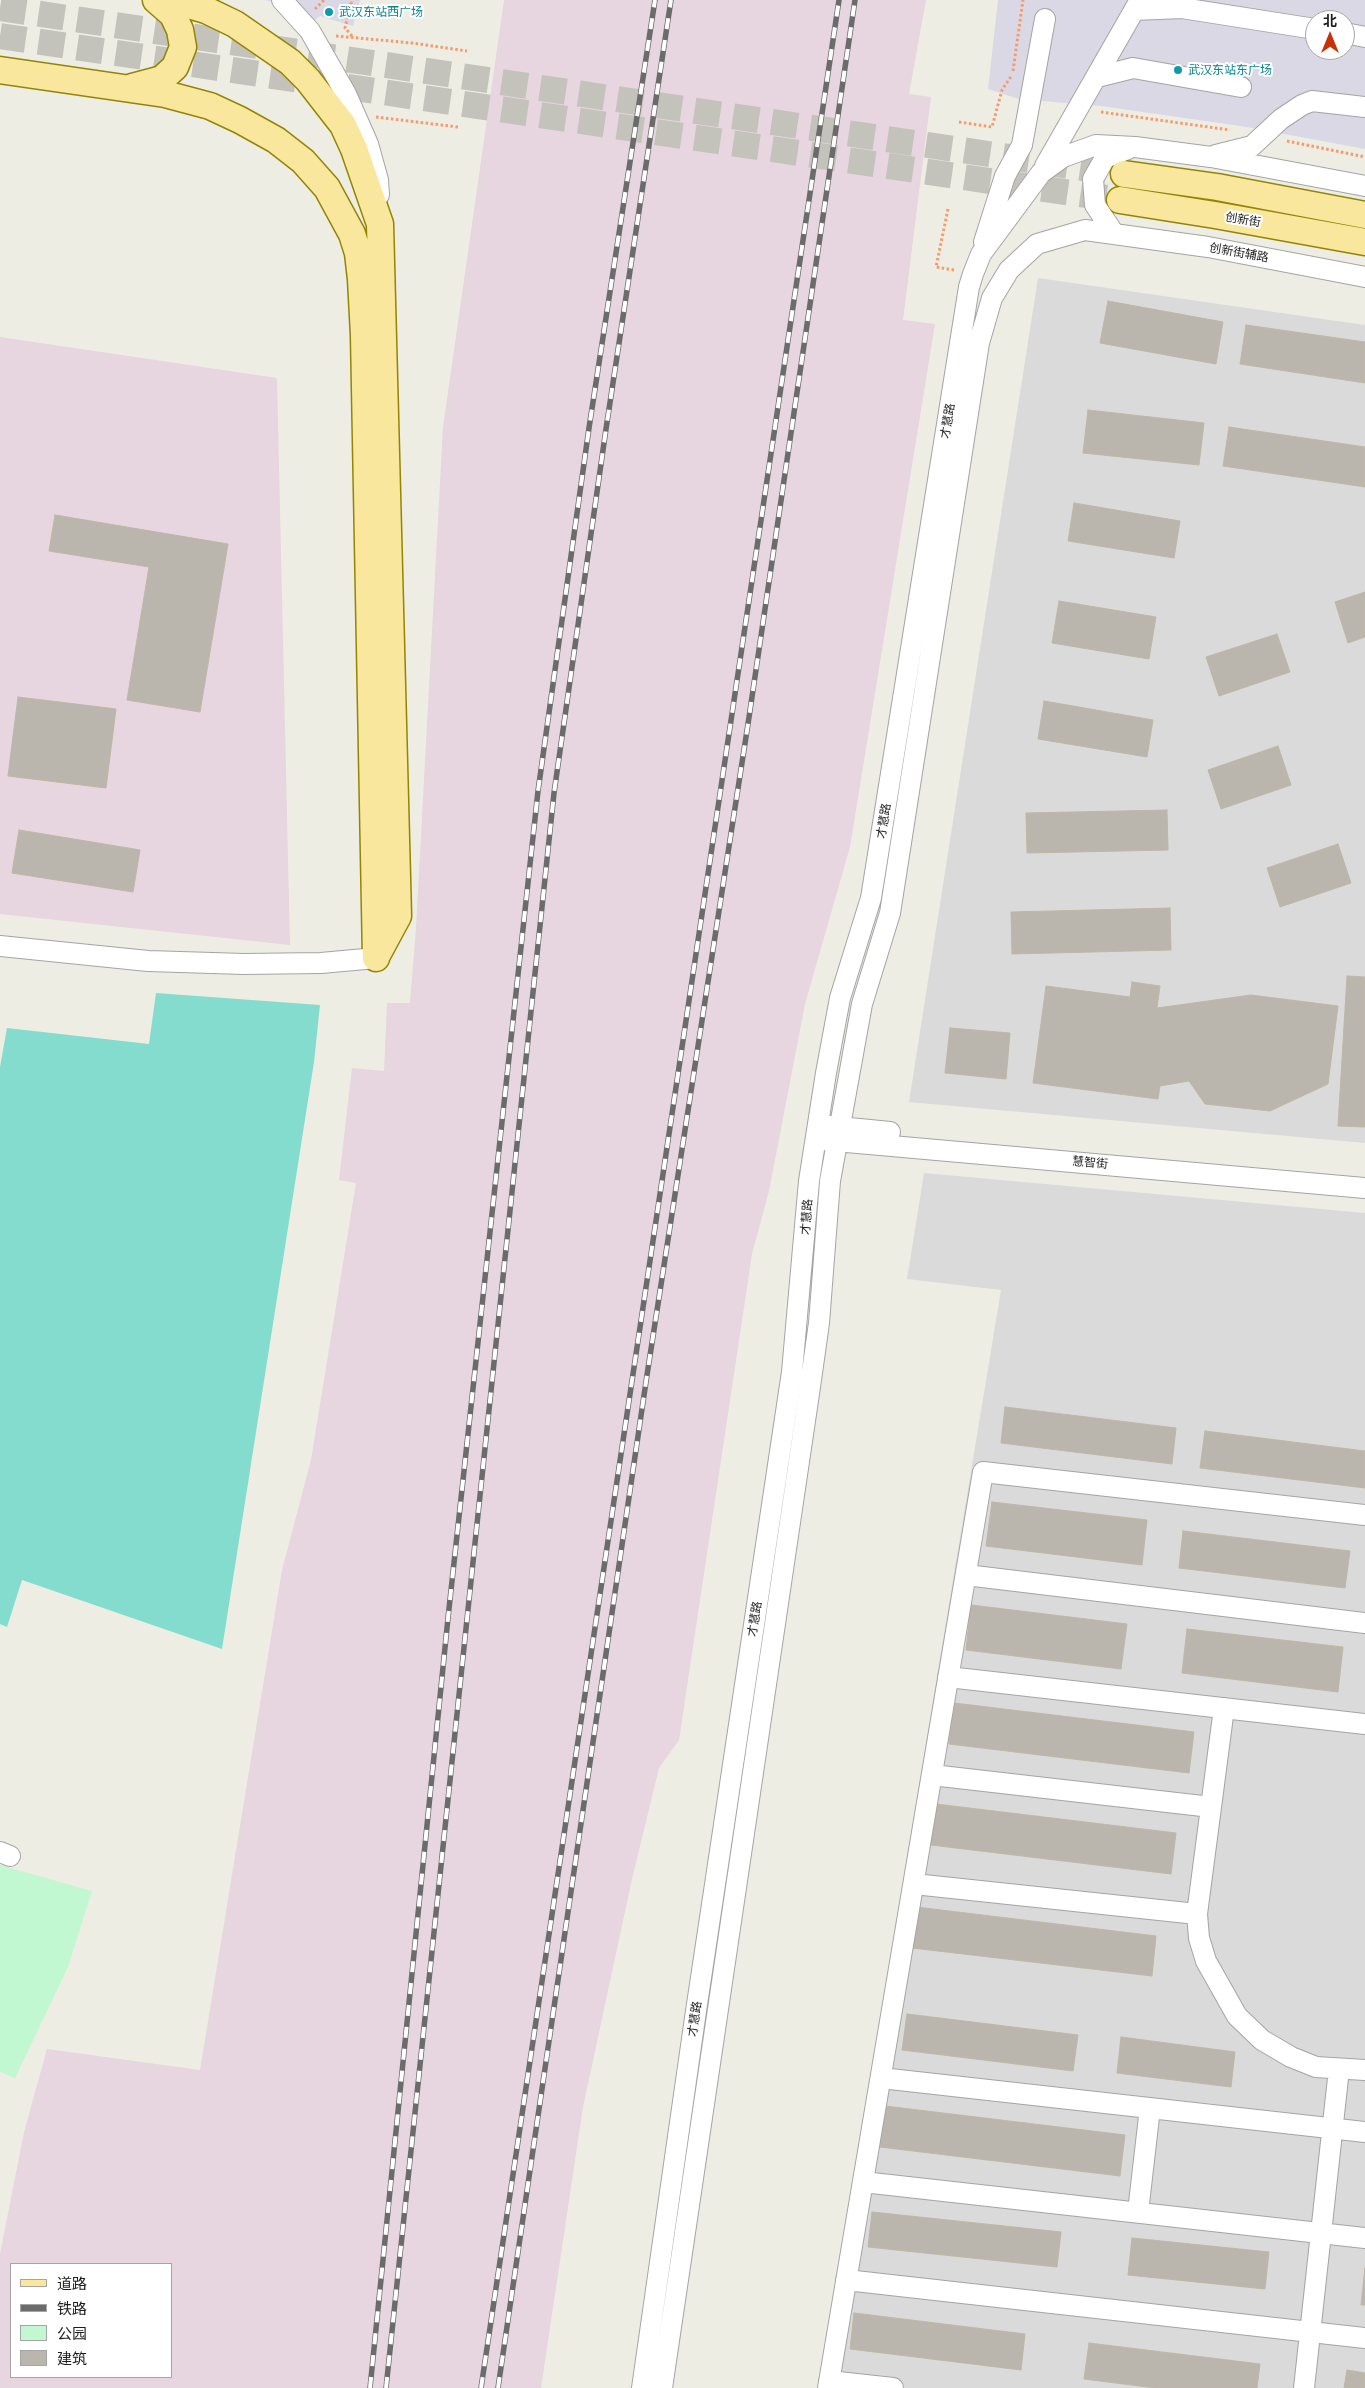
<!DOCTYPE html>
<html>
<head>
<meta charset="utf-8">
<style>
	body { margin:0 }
	#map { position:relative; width:1365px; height:2388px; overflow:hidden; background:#eeede3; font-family:Mulish,"Noto Sans SC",sans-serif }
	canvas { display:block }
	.legend { position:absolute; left:10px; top:2263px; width:162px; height:115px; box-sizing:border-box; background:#fff; border:1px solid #a5a5a5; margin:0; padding:6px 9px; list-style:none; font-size:15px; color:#1d1d1d }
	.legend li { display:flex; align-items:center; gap:10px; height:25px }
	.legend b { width:25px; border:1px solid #a5a5a5 }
	.north { position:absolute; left:1305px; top:10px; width:50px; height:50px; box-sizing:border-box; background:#fff; border:1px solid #a5a5a5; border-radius:50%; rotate:0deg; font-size:14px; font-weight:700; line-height:20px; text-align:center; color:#1d1d1d }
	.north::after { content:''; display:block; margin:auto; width:18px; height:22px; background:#c63105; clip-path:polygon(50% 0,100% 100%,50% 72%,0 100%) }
</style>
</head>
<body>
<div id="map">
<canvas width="1365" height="2388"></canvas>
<ul class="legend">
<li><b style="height:6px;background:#f9e79d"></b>道路</li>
<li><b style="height:6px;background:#6b6b6b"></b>铁路</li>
<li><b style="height:14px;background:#c1f8d2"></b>公园</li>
<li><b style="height:14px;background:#bbb6ad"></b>建筑</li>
</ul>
<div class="north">北</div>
</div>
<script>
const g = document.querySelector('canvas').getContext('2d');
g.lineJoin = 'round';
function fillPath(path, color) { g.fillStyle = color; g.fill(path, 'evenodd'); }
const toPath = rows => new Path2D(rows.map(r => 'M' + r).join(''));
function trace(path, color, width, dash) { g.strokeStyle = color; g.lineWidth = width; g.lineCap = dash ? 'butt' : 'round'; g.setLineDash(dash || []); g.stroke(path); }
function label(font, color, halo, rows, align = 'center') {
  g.font = font + ' Mulish,"Noto Sans SC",sans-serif'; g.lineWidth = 4; g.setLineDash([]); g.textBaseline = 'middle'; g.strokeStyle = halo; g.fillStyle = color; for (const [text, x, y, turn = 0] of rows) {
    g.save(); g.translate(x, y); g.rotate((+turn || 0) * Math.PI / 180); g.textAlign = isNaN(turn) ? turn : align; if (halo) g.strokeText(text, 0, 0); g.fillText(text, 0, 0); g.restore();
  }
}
fillPath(toPath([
	[1038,278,1365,325,1365,1143,909,1102],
	[924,1173,1365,1213,1365,2388,819,2388,1001,1290,907,1279]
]), '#dbdada');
fillPath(toPath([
	[504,0,926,0,909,94,931,97,903,320,935,324,850,847,805,1004,769,1191,752,1254,679,1740,659,1768,632,1879,583,2107,541,2388,0,2388,0,2254,24,2132,47,2049,200,2070,282,1570,311,1460,356,1183,339,1180,352,1068,384,1071,387,1003,410,1003,416,928,443,427],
	[11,2264,171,2264,171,2377,11,2377],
	[0,337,277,378,290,945,0,914]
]), '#e7d5e0');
fillPath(toPath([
	[0,1865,92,1891,68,1967,15,2078,0,2072]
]), '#c1f8d2');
fillPath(toPath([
	[156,993,320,1005,314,1062,222,1649,22,1580,7,1627,0,1624,0,1067,7,1028,149,1044]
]), '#83dcce');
fillPath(toPath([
	[265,0,360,0,353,26,320,16,310,24,300,9],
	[998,0,1365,0,1365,149,1247,127,1101,106,1019,99,988,89],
	[1315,20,1345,20,1345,50,1315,50]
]), '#dad8e4');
const building = toPath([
	[1108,301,1223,322,1216,364,1100,343,1108,301],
	[1246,325,1365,342,1365,383,1240,364,1246,325],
	[1088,410,1204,423,1199,465,1083,453,1088,410],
	[1229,427,1365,447,1365,487,1223,466,1229,427],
	[1074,503,1180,521,1174,558,1068,541,1074,503],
	[55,515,228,544,200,712,127,700,149,567,49,551,55,515],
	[1365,592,1365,637,1348,643,1335,602,1365,592],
	[1059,601,1156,617,1149,659,1052,643,1059,601],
	[1277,634,1290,672,1219,696,1206,657,1277,634],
	[18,697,116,709,106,788,8,776,18,697],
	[1044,701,1153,720,1147,757,1038,739,1044,701],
	[1278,746,1291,785,1221,809,1208,770,1278,746],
	[1167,810,1168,850,1027,853,1026,813,1167,810],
	[19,830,140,850,133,892,12,873,19,830],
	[1338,844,1351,883,1280,907,1267,868,1338,844],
	[1170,908,1171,950,1012,954,1011,912,1170,908],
	[1347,976,1365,977,1365,1127,1338,1126,1347,976],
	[1132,982,1160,986,1157,1008,1251,995,1338,1006,1328,1084,1270,1111,1205,1104,1189,1081,1160,1086,1158,1099,1033,1083,1046,986,1130,997,1132,982],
	[950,1028,1010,1033,1006,1079,945,1073,950,1028],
	[1005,1407,1176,1428,1172,1464,1001,1443,1005,1407],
	[1205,1431,1365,1451,1365,1488,1200,1468,1205,1431],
	[992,1502,1147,1520,1142,1565,986,1546,992,1502],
	[1183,1531,1350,1551,1345,1588,1179,1568,1183,1531],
	[971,1605,1127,1624,1121,1669,966,1650,971,1605],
	[1187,1629,1343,1647,1338,1692,1182,1673,1187,1629],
	[954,1703,1194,1732,1189,1773,949,1744,954,1703],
	[936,1804,1176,1833,1171,1874,931,1845,936,1804],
	[916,1907,1156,1936,1152,1976,912,1948,916,1907],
	[907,2014,1078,2035,1073,2071,902,2050,907,2014],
	[1121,2037,1235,2052,1231,2087,1117,2073,1121,2037],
	[885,2106,1125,2135,1120,2176,880,2147,885,2106],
	[872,2212,1061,2232,1057,2267,868,2247,872,2212],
	[1132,2238,1269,2252,1265,2289,1128,2275,1132,2238],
	[1365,2268,1365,2305,1361,2305,1365,2268],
	[854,2313,1025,2334,1021,2370,850,2349,854,2313],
	[1089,2343,1260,2364,1257,2388,1155,2388,1084,2379,1089,2343],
	[1347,2370,1365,2373,1365,2388,1344,2388,1347,2370]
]);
fillPath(building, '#bbb6ad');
trace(building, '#bfb7a6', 1);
trace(toPath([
	[0,8,1124,174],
	[0,36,1120,200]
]), '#c4c3bb', 26, [26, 13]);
const minor = toPath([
	[282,0,310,31,346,94,368,144,378,180,379,195],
	[1134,10,1182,8,1315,29],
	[1345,33,1365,37],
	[1097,77,1133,68,1241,87],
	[1216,155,1252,146,1281,119,1302,105,1312,101,1365,107],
	[1045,166,1140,0],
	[1113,232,1095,205,1093,179,1105,158,1128,149],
	[984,242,1005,176,1022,145,1045,19],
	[0,946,148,961,244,964,321,963,376,958],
	[829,1126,890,1132],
	[824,1140,1365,1188],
	[966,1575,1365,1623],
	[948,1677,1365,1724],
	[1224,1708,1197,1914,1199,1938,1206,1961,1237,2016,1262,2040,1291,2057,1316,2067,1365,2070],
	[932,1775,1211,1807],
	[0,1852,10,1856],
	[914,1884,1197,1914],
	[881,2078,1365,2132],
	[863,2182,1365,2238],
	[1138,2212,1150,2108],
	[846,2280,1365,2338],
	[829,2381,893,2388],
	[642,2388,696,2011,792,1372,809,1181,826,1073,840,998,871,898,969,287,973,274,981,254,1041,173,1063,157,1096,145,1135,147,1211,157,1365,186],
	[662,2388,810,1387,819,1323,830,1181,862,1004,890,913,979,343,992,298,1009,270,1037,244,1085,230,1208,247,1365,277],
	[828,2388,983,1472,1365,1515],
	[1304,2388,1339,2069]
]);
const major = toPath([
	[172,0,206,10,235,24,290,62,308,80,343,125,354,149,380,224,398,916,377,955],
	[0,70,165,94,210,106,240,120,276,140,303,161,327,188,352,234,358,253,361,279,364,335,376,958],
	[132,87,162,79,175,67,183,47,180,30,173,15,156,0],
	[1124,174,1217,187,1365,215],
	[1120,200,1215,215,1365,242]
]);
trace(minor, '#a4a4a4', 22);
trace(major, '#938503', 29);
trace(toPath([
	[315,9,324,0],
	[336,36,412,43,467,51],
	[352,36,345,28,352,0],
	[1013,71,1023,0],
	[1101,112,1230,130],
	[376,117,458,127],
	[959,122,992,127,1002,90,1012,75],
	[1287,141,1365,157],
	[948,209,936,267,954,270]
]), '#f69a6c', 3, [2.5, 2.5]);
trace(minor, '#fff', 20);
trace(major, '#f9e79d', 26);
const rail = toPath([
	[370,2388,448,1618,538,791,589,428,655,0],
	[386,2388,554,793,606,429,671,0],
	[481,2388,839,0],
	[498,2388,647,1375,748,724,855,0]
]);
trace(rail, '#6b6b6b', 5.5);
trace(rail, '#fff', 4, [11]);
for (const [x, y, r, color] of [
	[329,12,5,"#0f9aa8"],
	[1178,70,5,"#0f9aa8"]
]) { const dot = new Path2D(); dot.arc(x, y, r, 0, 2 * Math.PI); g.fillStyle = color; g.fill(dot); trace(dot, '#fff', 2); }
label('12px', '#0d838f', '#fff', [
	["武汉东站西广场",339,12],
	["武汉东站东广场",1188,70]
], 'left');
label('12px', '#1d1d1d', '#fff', [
	["创新街",1243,220,10],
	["创新街辅路",1239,253,10],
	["才慧路",948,421,-81],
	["才慧路",884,821,-81],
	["慧智街",1090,1163,5],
	["才慧路",807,1217,-86],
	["才慧路",755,1619,-81],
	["才慧路",695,2019,-82]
]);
</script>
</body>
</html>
